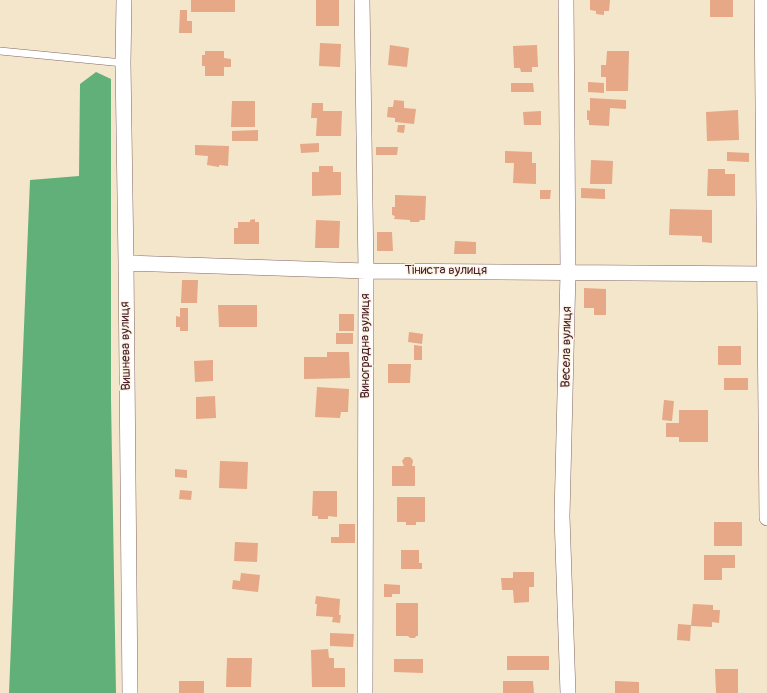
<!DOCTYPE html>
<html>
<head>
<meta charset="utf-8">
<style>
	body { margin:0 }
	canvas { display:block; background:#f3e6ca }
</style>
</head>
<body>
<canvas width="767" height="693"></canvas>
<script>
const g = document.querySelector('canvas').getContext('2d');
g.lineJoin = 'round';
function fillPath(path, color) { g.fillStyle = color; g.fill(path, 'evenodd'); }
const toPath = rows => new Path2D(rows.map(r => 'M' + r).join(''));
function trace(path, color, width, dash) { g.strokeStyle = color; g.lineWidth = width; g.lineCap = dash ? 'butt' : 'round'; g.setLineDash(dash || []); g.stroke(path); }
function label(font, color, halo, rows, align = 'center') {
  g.font = font + ' Pangolin,sans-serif'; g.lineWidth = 3; g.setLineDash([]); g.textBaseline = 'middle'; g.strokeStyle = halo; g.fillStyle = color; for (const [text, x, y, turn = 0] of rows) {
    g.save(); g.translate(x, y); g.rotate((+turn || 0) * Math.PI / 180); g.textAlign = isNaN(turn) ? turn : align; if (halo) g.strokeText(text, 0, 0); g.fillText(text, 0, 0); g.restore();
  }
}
fillPath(toPath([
	[96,72,111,79,111,399,116,693,9,693,30,180,79,176,80,84]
]), '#62b079');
fillPath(toPath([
	[191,0,235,0,235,12,191,12],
	[316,0,339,0,339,26,316,26],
	[590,0,610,0,609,11,604,11,604,15,596,14,596,11,590,10],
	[710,0,733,0,733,17,710,17],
	[180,10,187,10,187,21,192,21,192,33,179,33],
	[320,43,341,44,340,67,319,66],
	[390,45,409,48,407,67,388,65],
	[537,45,538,67,532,67,532,72,521,72,520,68,514,68,513,46],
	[205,51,224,51,224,58,231,59,231,67,224,67,224,76,205,76,205,66,202,66,202,55,205,55],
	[607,51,629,51,628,91,606,91,606,77,601,77,601,65,606,65],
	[588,82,604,83,604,93,588,92],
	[511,83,533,83,534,92,511,92],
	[590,98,626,100,626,109,610,108,609,126,589,125,589,120,587,120,587,110,590,111],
	[394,100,404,101,404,108,416,109,414,124,395,122,395,118,387,117,388,107,393,107],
	[232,101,255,101,255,127,231,127],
	[312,103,323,103,323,111,342,111,341,136,316,136,317,118,311,118],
	[738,110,739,140,707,141,706,112],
	[541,111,541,125,524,125,523,112],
	[398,125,405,125,404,133,397,132],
	[258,130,258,141,232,141,232,131],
	[319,143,319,152,301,153,300,144],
	[195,145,229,146,228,166,219,165,219,167,207,165,208,156,195,155],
	[376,147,398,147,397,155,376,155],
	[505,151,532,152,532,163,536,163,536,184,513,183,514,163,505,163],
	[727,152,749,153,749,162,727,161],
	[591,160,613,161,612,184,590,184],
	[319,166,333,166,333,172,341,172,341,195,312,196,312,172,319,172],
	[708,169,725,169,725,174,735,174,735,196,707,196],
	[581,188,605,189,605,199,581,198],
	[540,190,551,190,550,199,540,199],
	[395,195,426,196,425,220,420,220,419,222,410,222,410,220,394,219,395,216,392,215,392,207,395,207],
	[670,209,712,210,712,243,702,242,702,236,669,235],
	[255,219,255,222,259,222,259,244,234,244,234,228,238,228,238,222,250,222,250,220],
	[316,220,340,221,339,248,315,248],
	[377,232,392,232,393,251,377,251],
	[455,241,476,242,476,254,454,254],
	[182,280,198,280,197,303,181,303],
	[584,288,606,289,606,315,594,315,594,308,584,308],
	[218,305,257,305,257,327,219,327],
	[180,308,188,308,188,331,180,331,180,327,176,327,176,316,180,317],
	[339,314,354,314,354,331,339,331],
	[409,332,423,334,422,344,408,342],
	[336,333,353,333,353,344,336,344],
	[414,345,422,346,422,360,414,360],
	[718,346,741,346,741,365,718,365],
	[327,352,349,352,350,378,304,379,304,357,327,357],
	[213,360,213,381,195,382,194,361],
	[388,364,411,364,410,383,388,383],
	[724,378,748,378,748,390,724,390],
	[317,387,349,389,348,412,341,412,340,418,315,417],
	[215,396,216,418,196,419,196,397],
	[664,400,674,401,672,421,662,420],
	[679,410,708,410,708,442,679,442,679,437,666,437,666,423,679,423],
	[405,457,410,457,412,459,413,461,412,466,415,466,415,486,392,486,392,466,404,466,402,461],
	[220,461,248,462,247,489,219,488],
	[175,469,187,470,187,478,175,477],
	[180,490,192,491,191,500,179,499],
	[313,491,337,491,337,517,328,516,328,519,318,519,318,516,312,516],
	[397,497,425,497,425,522,416,522,416,525,406,525,406,522,397,522],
	[714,522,742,522,742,546,714,546],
	[339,524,355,524,355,543,331,543,331,537,339,537],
	[235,542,258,543,257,562,234,561],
	[401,550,419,550,419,563,422,563,422,569,401,569],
	[704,555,735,555,735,568,722,568,722,580,704,580],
	[513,572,534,572,534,587,529,587,529,602,514,603,513,590,502,590,501,578,513,578],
	[241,573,260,575,258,592,232,589,233,580,240,581],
	[384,584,400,585,400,594,392,594,392,597,384,597],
	[316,596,340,599,339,615,341,615,340,623,332,622,333,617,316,616,317,604,315,604],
	[396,603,418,603,418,636,416,636,415,638,410,638,408,636,396,636],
	[693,604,713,605,713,610,720,610,719,623,712,622,712,627,691,626],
	[678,624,691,625,690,641,677,640],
	[330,633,354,634,353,647,330,646],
	[328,649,329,658,334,658,334,668,345,668,345,687,312,687,311,650],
	[507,656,549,656,549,670,507,670],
	[227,658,252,658,251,687,226,687],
	[394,659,423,659,423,673,394,672],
	[715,669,738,669,738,693,716,693],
	[179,681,204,681,204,693,179,693],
	[503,681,533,681,534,693,503,693],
	[615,681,639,682,639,693,615,693]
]), '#e6a886');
const service = toPath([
	[0,51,123,63]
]);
const minor = toPath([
	[124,0,123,63,126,263,130,693],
	[362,0,366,271,365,693],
	[566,0,568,272,562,516,568,693],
	[762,0,767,518],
	[126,263,366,271,767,274]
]);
trace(service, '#856563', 8);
trace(minor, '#856563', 16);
trace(service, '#fff', 7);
trace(minor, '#fff', 15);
label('13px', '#4a1f2b', '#fcf5e5', [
	["Тіниста вулиця",446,271],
	["Вишнева вулиця",126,346,-91],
	["Виноградна вулиця",366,346,-90],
	["Весела вулиця",567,347,-89]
]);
</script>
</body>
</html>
